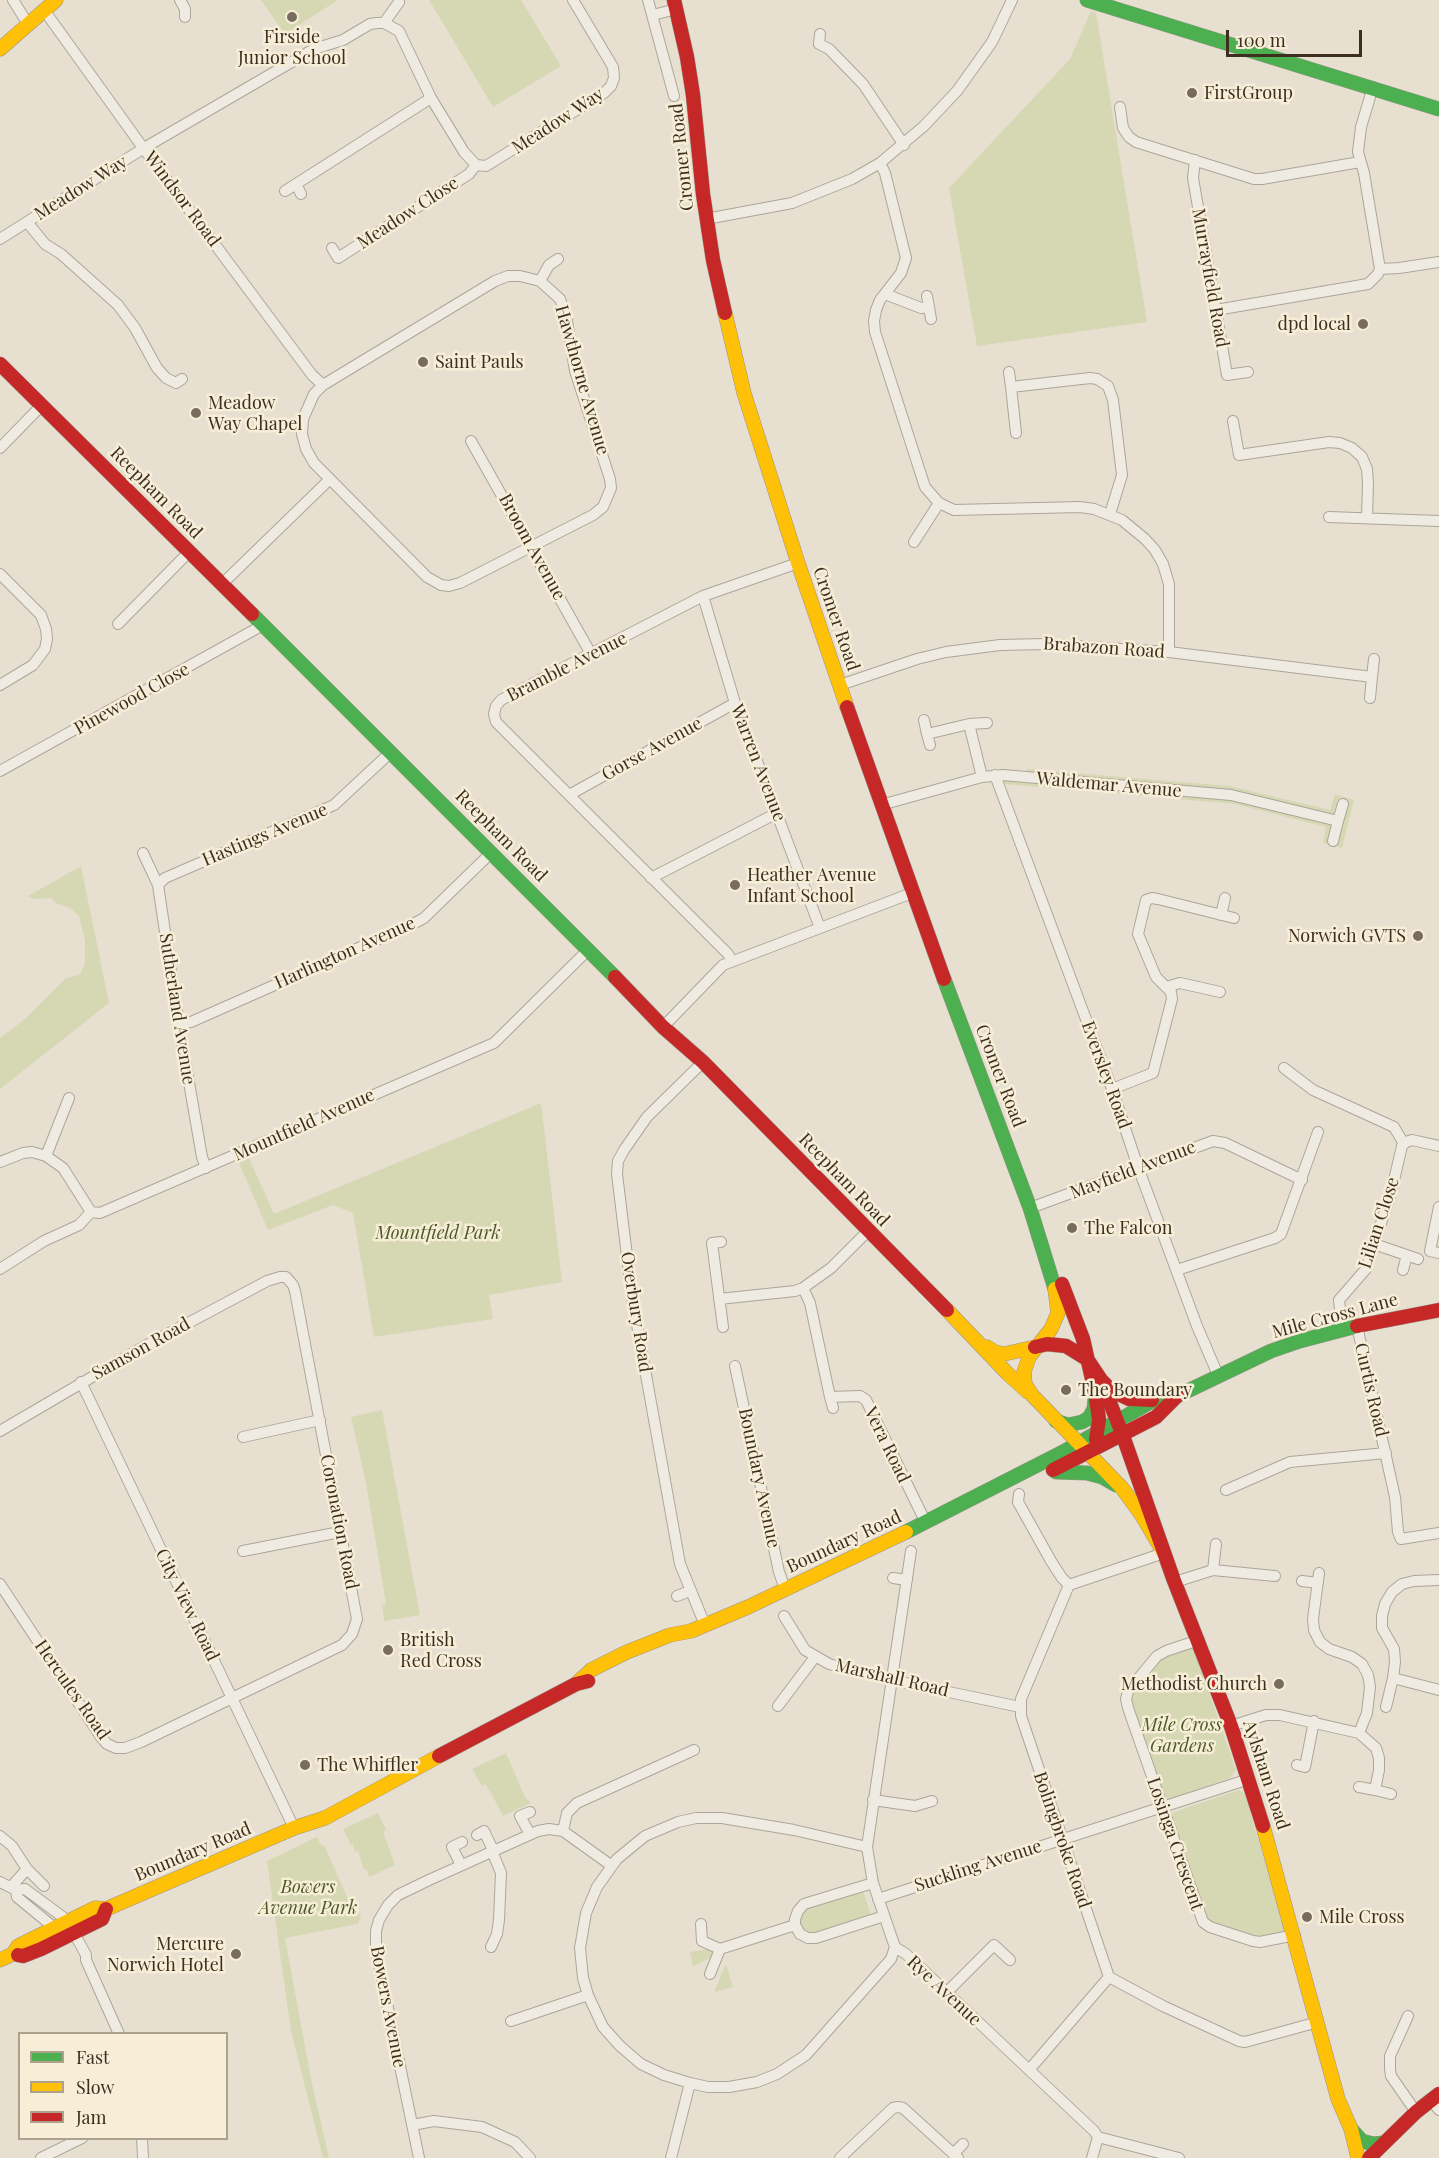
<!DOCTYPE html>
<html>
<head>
<meta charset="utf-8">
<style>
	body { margin:0 }
	#map { position:relative; width:1439px; height:2158px; overflow:hidden; background:#e7e0d1; font-family:"Playfair Display",serif }
	canvas { display:block }
	.legend { position:absolute; left:18px; top:2032px; width:210px; height:108px; box-sizing:border-box; background:#f7eed8; border:2px solid #ada18e; margin:0; padding:8px 10px; list-style:none; font-size:18px; color:#3d2e20 }
	.legend li { display:flex; align-items:center; gap:12px; height:30px }
	.legend b { width:30px; border:2px solid #ada18e }
	.scale { position:absolute; left:1226px; top:30px; width:136px; height:27px; box-sizing:border-box; border:3px solid #3d2e20; border-top:0; padding-left:8px; font-size:18px; line-height:21px; white-space:nowrap; color:#3d2e20; -webkit-text-stroke:4px #f7eed8; paint-order:stroke }
</style>
</head>
<body>
<div id="map">
<canvas width="1439" height="2158"></canvas>
<ul class="legend">
<li><b style="height:8px;background:#4caf50"></b>Fast</li>
<li><b style="height:8px;background:#ffc107"></b>Slow</li>
<li><b style="height:8px;background:#c62828"></b>Jam</li>
</ul>
<div class="scale">100 m</div>
</div>
<script>
const g = document.querySelector('canvas').getContext('2d');
g.lineJoin = 'round';
function fillPath(path, color) { g.fillStyle = color; g.fill(path, 'evenodd'); }
const toPath = rows => new Path2D(rows.map(r => 'M' + r).join(''));
function trace(path, color, width, dash) { g.strokeStyle = color; g.lineWidth = width; g.lineCap = dash ? 'butt' : 'round'; g.setLineDash(dash || []); g.stroke(path); }
function label(font, color, halo, rows, align = 'center') {
  g.font = font + ' "Playfair Display",serif'; g.lineWidth = 5; g.setLineDash([]); g.textBaseline = 'middle'; g.strokeStyle = halo; g.fillStyle = color; for (const [text, x, y, turn = 0] of rows) {
    g.save(); g.translate(x, y); g.rotate((+turn || 0) * Math.PI / 180); g.textAlign = isNaN(turn) ? turn : align; if (halo) g.strokeText(text, 0, 0); g.fillText(text, 0, 0); g.restore();
  }
}
fillPath(toPath([
	[261,0,338,0,285,34],
	[429,0,521,0,561,66,493,107],
	[1091,11,1096,13,1147,322,977,346,949,188,1070,59],
	[1027,769,1229,786,1330,810,1335,794,1354,800,1342,848,1323,843,1326,827,1235,804,1005,784,1003,775,1026,777],
	[81,866,109,1003,0,1089,0,1038,25,1019,65,979,80,974,85,964,85,940,79,916,70,908,56,903,51,898,34,899,28,896],
	[541,1103,562,1282,489,1295,493,1319,374,1337,353,1213,333,1205,268,1230,239,1163,249,1158,274,1214],
	[382,1410,420,1615,384,1621,382,1605,386,1604,366,1483,351,1417],
	[1189,1647,1194,1649,1236,1770,1230,1778,1169,1800,1161,1794,1131,1706,1131,1695,1163,1657],
	[506,1753,525,1797,531,1803,503,1816,491,1793,485,1784,482,1786,472,1769],
	[1239,1790,1245,1794,1285,1931,1282,1935,1261,1940,1210,1924,1203,1917,1170,1819,1174,1812],
	[378,1813,386,1830,383,1832,395,1865,369,1877,366,1869,364,1870,358,1851,355,1852,353,1844,351,1845,343,1829],
	[317,1837,321,1845,324,1845,352,1908,357,1909,361,1917,358,1924,285,1938,311,2079,329,2158,323,2158,291,2031,267,1861],
	[862,1888,871,1915,815,1934,803,1931,799,1925,800,1912,805,1907],
	[711,1949,713,1956,693,1967,690,1952],
	[726,1964,733,1987,714,1992]
]), '#d6d7b3');
const street = toPath([
	[13,0,28,24],
	[180,0,185,9,185,17],
	[648,0,674,96],
	[44,10,141,145,312,375,323,385],
	[653,15,676,9],
	[384,23,399,2],
	[820,34,819,44,829,49,863,84,904,145],
	[1373,87,1361,127,1358,152,1364,173,1380,269],
	[1120,107,1123,128,1129,137,1136,142,1254,179,1262,179,1360,162],
	[1195,160,1193,178,1227,375,1248,372],
	[880,163,885,173,906,258,901,273,880,300,876,310,874,321,875,332,925,487,939,503,954,510,1080,507,1094,509,1122,520,1145,539,1155,550,1163,564,1169,584,1169,652],
	[285,191,296,184],
	[301,194,296,184,431,98],
	[706,219,792,203,852,179,880,163,924,126,957,91,992,42,1012,0],
	[27,222,45,244,61,254,118,305,135,328,157,368,166,378,176,383,182,379],
	[0,239,144,148,314,49,343,40,370,24,377,23,384,23,399,31,431,98,464,152,476,165,486,166,604,93,611,86,614,78,613,67,573,0],
	[332,248,338,258,469,174,476,165],
	[508,276,520,276,540,281,560,299,566,315,575,371,610,479,611,488,603,507,593,515,460,583,449,586,441,585,427,577,314,463,306,449,302,434,303,419,314,394,323,385,495,281,508,276],
	[540,281,549,265,558,259],
	[885,294,921,308,929,307,927,296],
	[929,307,931,319],
	[1216,310,1368,284,1378,274,1380,269,1399,268,1439,262],
	[1009,372,1011,387,1090,378,1097,379,1108,386,1113,400,1122,475,1110,514],
	[1011,387,1016,433],
	[1233,421,1239,455,1329,442,1340,443,1352,448,1362,457,1367,469,1368,484,1367,517],
	[471,441,591,654],
	[0,448,42,405],
	[1329,517,1439,521],
	[914,542,939,503],
	[0,574,41,615,46,629,47,639,45,649,33,665,0,685],
	[222,584,329,480],
	[703,596,735,703,820,928],
	[118,624,189,552],
	[840,685,917,659,946,652,1000,645,1045,644,1169,652,1372,677,1374,659],
	[1370,698,1372,677],
	[924,720,927,734,969,724,987,723],
	[969,724,982,777],
	[927,734,930,745],
	[0,771,263,625],
	[995,775,1112,1089,1138,1167,1197,1326,1218,1375],
	[569,795,735,703],
	[881,805,982,777,1003,775,1231,795,1338,821,1343,804],
	[1333,841,1338,821],
	[143,853,158,885,179,1025,202,1157,206,1168],
	[651,878,777,813],
	[158,885,165,878,334,805,391,752],
	[1221,915,1225,898],
	[732,961,728,954,496,722,494,714,496,706,501,700,703,596,798,563],
	[1166,987,1180,983,1220,992],
	[179,1025,191,1022,415,923,424,918,492,852],
	[663,1027,723,965,912,893],
	[703,1062,647,1117,624,1150,618,1161,617,1174,632,1297,680,1564,705,1625],
	[1284,1068,1313,1090,1394,1127,1404,1144],
	[1112,1089,1153,1073,1172,999,1171,992,1156,977,1138,934,1146,900,1152,898,1158,899,1234,918],
	[46,1156,69,1098],
	[0,1162,23,1153,32,1152,46,1156,63,1168,91,1212],
	[1439,1207,1430,1251,1439,1253],
	[1030,1208,1213,1141,1225,1143,1302,1180],
	[91,1212,100,1213,494,1043,589,949],
	[721,1242,712,1243,723,1327],
	[1374,1244,1418,1259],
	[0,1269,44,1241,79,1225,91,1212],
	[1177,1270,1275,1238,1281,1234,1318,1132],
	[1403,1270,1407,1255],
	[803,1288,810,1303,830,1397,860,1396,866,1400,926,1523],
	[719,1299,795,1291,803,1288,831,1268,868,1231],
	[1357,1326,1395,1497,1398,1532,1401,1539,1439,1533],
	[1342,1329,1339,1300,1366,1269,1391,1193,1402,1146,1406,1142,1412,1140,1439,1146],
	[735,1366,779,1572,785,1589],
	[81,1382,294,1828],
	[830,1397,833,1408],
	[0,1431,145,1346,267,1281,280,1277,286,1277,293,1285,295,1291,357,1619,352,1634,342,1645,141,1742,125,1748,116,1748,107,1744,101,1737,0,1584],
	[243,1437,320,1420],
	[1226,1490,1290,1462,1386,1453],
	[1019,1494,1018,1502,1051,1561,1062,1578,1069,1585],
	[243,1551,340,1532],
	[911,1551,867,1847,873,1883,895,1947,906,1954,1094,2131,1098,2137,1179,2158],
	[1164,1553,1069,1585,1021,1699,1021,1716,1109,1977,1163,2006,1239,2041,1245,2042,1318,2022],
	[1213,1570,1216,1544],
	[1319,1573,1313,1619,1314,1630,1320,1642,1329,1649,1352,1657,1362,1664,1368,1675,1370,1687,1367,1713,1359,1733],
	[893,1578,907,1580],
	[1302,1581,1318,1583],
	[1175,1582,1213,1570,1275,1576],
	[677,1596,690,1591],
	[784,1616,805,1650,829,1664,887,1679,1020,1707],
	[1199,1640,1166,1651,1157,1656,1128,1691,1126,1699,1128,1708,1203,1922,1210,1927,1253,1941,1260,1942,1295,1935],
	[1393,1678,1439,1690],
	[778,1706,815,1657],
	[1386,1707,1393,1678,1395,1662,1394,1649,1382,1628,1382,1616,1385,1604,1392,1592,1402,1584,1414,1581,1439,1580],
	[1231,1726,1266,1715,1280,1715,1359,1733,1376,1748,1379,1758,1379,1770,1375,1790,1359,1787],
	[1297,1765,1305,1767,1314,1721],
	[1375,1790,1391,1794],
	[873,1800,915,1806,932,1801],
	[530,1812,520,1816,530,1834],
	[563,1831,567,1813,577,1803,694,1750],
	[477,1835,484,1831,493,1850],
	[0,1836,12,1846,27,1869,11,1887],
	[867,1847,794,1830,722,1818,696,1818,678,1822,645,1836,617,1859,597,1887,586,1913,580,1948,583,1978,588,1995,603,2027,620,2046,641,2064,664,2075,690,2083,708,2087,729,2087,757,2082,777,2074,806,2055,891,1959,895,1947],
	[461,1865,452,1847,462,1842],
	[27,1869,44,1886],
	[0,1882,16,1890,25,1889,67,1920,86,1955,86,1960,119,2034],
	[873,1883,804,1904,798,1911,795,1919,795,1925,800,1934,808,1938,816,1938,884,1916],
	[16,1890,17,1897,57,1930],
	[878,1899,1249,1779],
	[701,1924,702,1941,720,1949,795,1925],
	[491,1947,497,1934,499,1920,501,1873,492,1851],
	[710,1974,720,1949],
	[946,1993,994,1945,1010,1960],
	[1408,2016,1390,2056,1390,2069,1391,2076,1416,2112],
	[511,2021,588,1995],
	[1029,2070,1109,1977],
	[1431,2100,1439,2110],
	[412,2125,434,2121,482,2127,515,2142,530,2158],
	[142,2138,143,2158],
	[953,2154,963,2144],
	[41,2158,82,2138],
	[419,2158,376,1950,376,1931,379,1920,388,1905,398,1895,429,1880,538,1831,549,1829,563,1831,612,1866],
	[671,2158,690,2083],
	[840,2158,893,2108,898,2107,903,2108,958,2158],
	[1092,2158,1098,2137]
]);
const fast = toPath([
	[1087,0,1439,109],
	[252,614,615,977],
	[944,979,1030,1208,1055,1289],
	[1056,1421,1068,1425,1082,1422,1089,1418,1094,1409,1095,1399],
	[1056,1472,1087,1473,1102,1477,1116,1485],
	[906,1532,1063,1452,1154,1400,1177,1396,1271,1351,1300,1341,1357,1326],
	[1351,2129,1362,2141,1373,2144,1383,2143]
]);
const slow = toPath([
	[0,49,56,0],
	[725,313,744,393,798,563,847,707],
	[1055,1289,1058,1313,1051,1329,1029,1357,1024,1372,1025,1384,1032,1395,1122,1488,1141,1514,1164,1553],
	[947,1310,1007,1373,1028,1392],
	[987,1347,995,1352,1004,1354,1035,1347],
	[576,1684,591,1670,627,1652,670,1635,691,1631,748,1607,906,1532],
	[1263,1826,1338,2099,1351,2129,1358,2158],
	[0,1960,13,1954,18,1946,95,1908,106,1909,294,1828,325,1818,439,1756]
]);
const jam = toPath([
	[674,0,687,57,693,95,703,194,713,260,725,313],
	[0,364,252,614],
	[847,707,944,979],
	[615,977,663,1027,703,1062,947,1310],
	[1062,1284,1083,1339,1095,1392,1099,1420,1096,1439],
	[1357,1326,1439,1310],
	[1035,1347,1047,1344,1066,1346,1087,1359,1101,1380,1112,1391,1129,1399,1152,1400],
	[1101,1380,1123,1436,1173,1578,1231,1726,1263,1826],
	[1053,1470,1156,1417,1177,1396],
	[439,1756,576,1684,588,1681],
	[18,1955,23,1956,41,1949,102,1919,106,1909],
	[1369,2158,1416,2112,1439,2094]
]);
trace(street, '#ada599', 12);
trace(fast, '#9c958a', 15);
trace(slow, '#9c958a', 15);
trace(jam, '#9c958a', 15);
trace(street, '#efebe3', 10);
trace(fast, '#4caf50', 14);
trace(slow, '#ffc107', 14);
trace(jam, '#c62828', 14);
for (const [x, y, r, color] of [
	[292,17,6,"#786c5e"],
	[1192,93,6,"#786c5e"],
	[1363,324,6,"#786c5e"],
	[423,362,6,"#786c5e"],
	[196,413,6,"#786c5e"],
	[735,885,6,"#786c5e"],
	[1418,936,6,"#786c5e"],
	[1072,1228,6,"#786c5e"],
	[1066,1390,6,"#786c5e"],
	[388,1650,6,"#786c5e"],
	[1279,1684,6,"#786c5e"],
	[305,1765,6,"#786c5e"],
	[1307,1917,6,"#786c5e"],
	[236,1954,6,"#786c5e"]
]) { const dot = new Path2D(); dot.arc(x, y, r, 0, 2 * Math.PI); g.fillStyle = color; g.fill(dot); trace(dot, '#f7eed8', 2); }
label('18px', '#3d2e20', '#f7eed8', [
	["Firside",292,37,"center"],
	["Junior School",292,58,"center"],
	["FirstGroup",1204,93],
	["dpd local",1351,324,"right"],
	["Saint Pauls",435,362],
	["Meadow",208,403],
	["Way Chapel",208,424],
	["Heather Avenue",747,875],
	["Infant School",747,896],
	["Norwich GVTS",1406,936,"right"],
	["The Falcon",1084,1228],
	["The Boundary",1078,1390],
	["British",400,1640],
	["Red Cross",400,1661],
	["Methodist Church",1267,1684,"right"],
	["The Whiffler",317,1765],
	["Mile Cross",1319,1917],
	["Mercure",224,1944,"right"],
	["Norwich Hotel",224,1965,"right"]
], 'left');
label('18px', '#3d2e20', '#f7eed8', [
	["Meadow Way",558,121,-33],
	["Cromer Road",682,157,-96],
	["Meadow Way",81,188,-32],
	["Windsor Road",182,199,53],
	["Meadow Close",408,213,-33],
	["Murrayfield Road",1210,278,80],
	["Hawthorne Avenue",582,380,74],
	["Reepham Road",156,493,45],
	["Broom Avenue",532,547,61],
	["Cromer Road",836,619,71],
	["Brabazon Road",1104,648,4],
	["Bramble Avenue",567,667,-27],
	["Pinewood Close",132,699,-29],
	["Gorse Avenue",652,749,-29],
	["Warren Avenue",758,763,69],
	["Waldemar Avenue",1109,785,5],
	["Hastings Avenue",265,835,-23],
	["Reepham Road",501,836,45],
	["Harlington Avenue",345,953,-24],
	["Sutherland Avenue",177,1009,81],
	["Eversley Road",1106,1075,70],
	["Cromer Road",1000,1076,69],
	["Mountfield Avenue",304,1125,-24],
	["Mayfield Avenue",1133,1170,-21],
	["Reepham Road",844,1180,46],
	["Lilian Close",1379,1223,-72],
	["Overbury Road",636,1312,81],
	["Mile Cross Lane",1335,1316,-15],
	["Samson Road",141,1349,-29],
	["Curtis Road",1371,1390,77],
	["Vera Road",887,1445,64],
	["Boundary Avenue",759,1478,78],
	["Coronation Road",339,1522,79],
	["Boundary Road",844,1542,-25],
	["City View Road",187,1605,64],
	["Marshall Road",892,1678,13],
	["Hercules Road",72,1690,55],
	["Aylsham Road",1266,1775,72],
	["Bolingbroke Road",1062,1840,71],
	["Losinga Crescent",1175,1844,71],
	["Boundary Road",193,1852,-23],
	["Suckling Avenue",978,1866,-18],
	["Rye Avenue",944,1991,43],
	["Bowers Avenue",388,2007,79]
]);
label('italic 18px', '#4d5a26', '#f7eed8', [
	["Mountfield Park",438,1233],
	["Mile Cross",1182,1725],
	["Gardens",1182,1746],
	["Bowers",308,1887],
	["Avenue Park",308,1908]
]);
</script>
</body>
</html>
